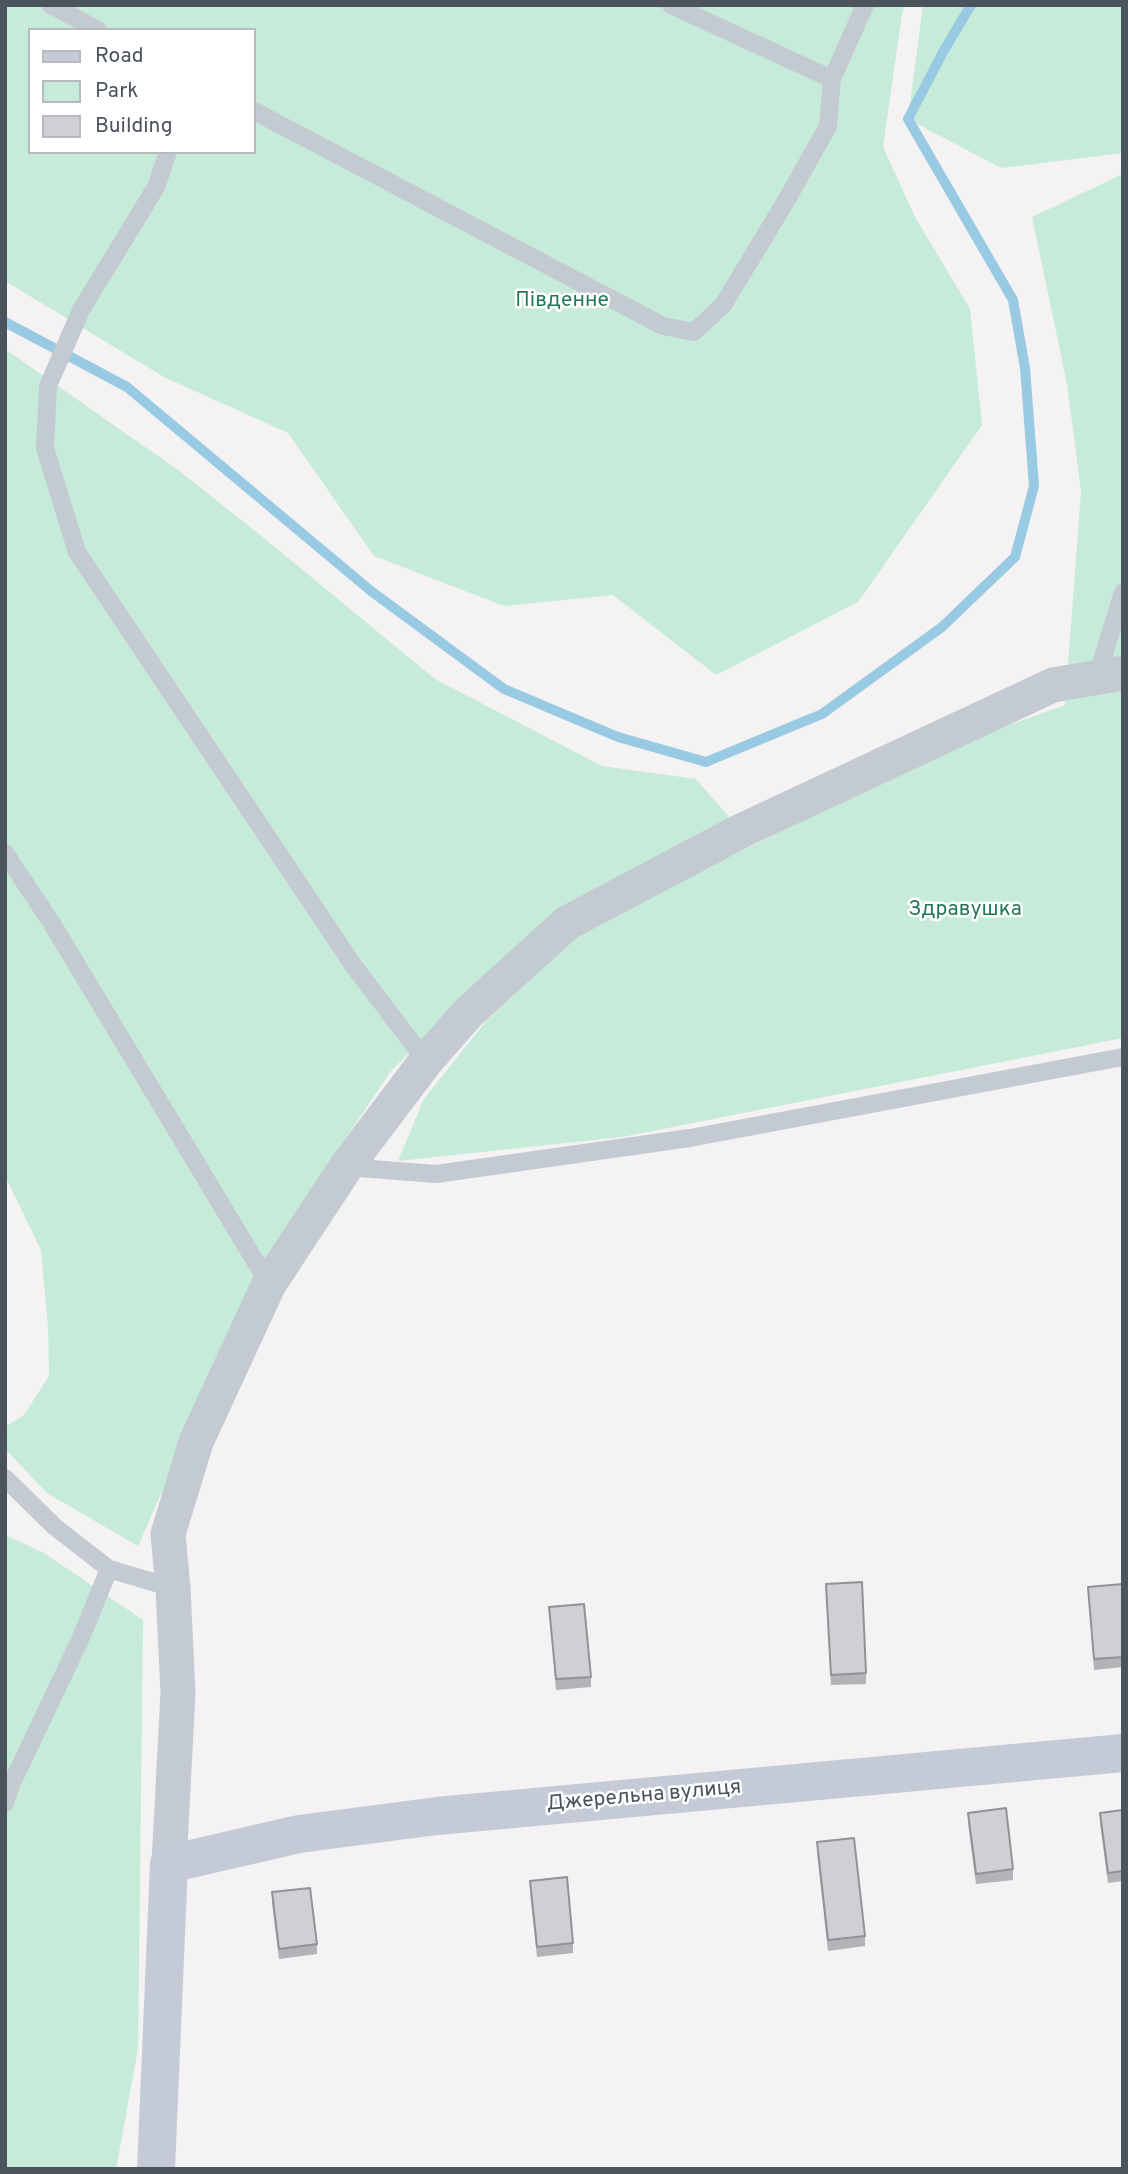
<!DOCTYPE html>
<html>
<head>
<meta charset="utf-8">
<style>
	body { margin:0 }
	#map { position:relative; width:1128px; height:2174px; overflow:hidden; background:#f4f2f2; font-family:Overpass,sans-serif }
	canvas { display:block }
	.frame { position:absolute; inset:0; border:7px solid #4b535d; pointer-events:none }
	.legend { position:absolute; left:28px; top:28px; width:228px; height:126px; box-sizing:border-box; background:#fff; border:2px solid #b7babe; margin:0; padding:9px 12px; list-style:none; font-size:21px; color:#4b535d }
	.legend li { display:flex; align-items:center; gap:14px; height:35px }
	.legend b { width:35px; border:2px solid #b7babe }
</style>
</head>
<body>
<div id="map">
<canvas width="1128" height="2174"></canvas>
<div class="frame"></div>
<ul class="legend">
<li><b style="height:9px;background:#c5cbd6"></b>Road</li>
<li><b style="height:19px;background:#c6ebd9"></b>Park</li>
<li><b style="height:19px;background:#cfd0d5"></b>Building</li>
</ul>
</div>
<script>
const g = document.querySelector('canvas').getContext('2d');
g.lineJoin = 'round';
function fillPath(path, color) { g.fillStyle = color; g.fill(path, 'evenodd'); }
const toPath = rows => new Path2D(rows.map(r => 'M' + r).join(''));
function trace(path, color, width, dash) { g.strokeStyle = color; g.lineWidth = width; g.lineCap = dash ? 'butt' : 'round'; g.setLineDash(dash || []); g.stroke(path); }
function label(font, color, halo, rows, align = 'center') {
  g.font = font + ' Overpass,sans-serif'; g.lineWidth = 5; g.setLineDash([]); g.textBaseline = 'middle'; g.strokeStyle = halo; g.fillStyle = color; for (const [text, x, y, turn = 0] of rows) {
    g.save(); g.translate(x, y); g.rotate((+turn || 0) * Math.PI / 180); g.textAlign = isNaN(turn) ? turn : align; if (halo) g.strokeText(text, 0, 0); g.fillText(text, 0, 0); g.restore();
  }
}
fillPath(toPath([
	[5,5,905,5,902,14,883,147,915,217,970,309,982,425,858,602,716,675,613,595,504,606,374,556,288,433,164,377,5,281],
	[30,30,254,30,254,152,30,152],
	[923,5,1123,5,1123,153,1001,168,908,119],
	[1123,174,1123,1038,622,1137,398,1161,424,1099,486,1021,594,921,762,841,942,749,1065,705,1081,492,1067,384,1032,217],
	[5,349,178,470,259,534,435,679,602,766,696,779,731,819,469,993,391,1071,309,1193,241,1312,138,1546,47,1493,5,1449,5,1427,24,1415,49,1376,48,1327,41,1250,5,1176],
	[5,1535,44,1553,143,1620,138,2049,116,2169,5,2169]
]), '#c6ebd9');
trace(toPath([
	[5,322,127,387,371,591,504,689,618,737,706,762,822,714,942,627,1015,557,1034,486,1025,368,1013,300,908,119,943,52,971,5]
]), '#98cbe3', 10);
trace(toPath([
	[51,5,98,30],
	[671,5,832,79],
	[254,111,663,326,694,332,723,305,786,201,828,126,832,79,865,5],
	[168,152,156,187,81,310,48,386,45,448,77,552,353,965,426,1061],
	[1097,677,1123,592],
	[5,853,51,922,269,1284],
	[346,1167,436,1174,690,1138,1123,1057],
	[5,1478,55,1527,109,1569,173,1588],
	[5,1803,11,1785,80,1640,109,1569]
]), '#c4cad1', 18);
trace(toPath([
	[169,1864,178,1693,173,1588,168,1534,196,1442,269,1284,346,1167,426,1061,468,1013,567,923,741,831,1053,685,1123,673]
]), '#c4cad1', 35);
trace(toPath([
	[156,2169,169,1864,299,1834,437,1816,1123,1753]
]), '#c5cbd6', 38);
fillPath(toPath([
	[1123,1584,1123,1667,1094,1670,1088,1587],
	[826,1594,866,1673,866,1684,831,1685],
	[549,1607,591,1677,591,1687,556,1690],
	[1123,1810,1123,1881,1108,1883,1100,1823,1100,1813],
	[968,1813,1013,1869,1013,1880,976,1884,968,1823],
	[817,1842,865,1936,865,1946,828,1951,817,1852],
	[530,1881,573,1943,573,1953,537,1957,530,1891],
	[272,1892,317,1944,317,1954,279,1959,272,1903]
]), '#b2b3b7');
const building = toPath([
	[862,1582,866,1673,831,1675,826,1584,862,1582],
	[1123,1584,1123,1657,1094,1659,1088,1587,1123,1584],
	[584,1604,591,1677,556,1679,549,1607,584,1604],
	[1006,1808,1013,1869,976,1874,968,1813,1006,1808],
	[1123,1810,1123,1871,1108,1873,1100,1813,1123,1810],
	[854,1838,865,1936,828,1940,817,1842,854,1838],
	[567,1877,573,1943,537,1947,530,1881,567,1877],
	[310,1888,317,1944,279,1949,272,1892,310,1888]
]);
fillPath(building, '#cfd0d5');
trace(building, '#919295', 2);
label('21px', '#237857', '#fff', [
	["Південне",562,302],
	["Здравушка",965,911]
]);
label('21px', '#4b535d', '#fff', [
	["Джерельна вулиця",644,1797,-5]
]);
</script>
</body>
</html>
